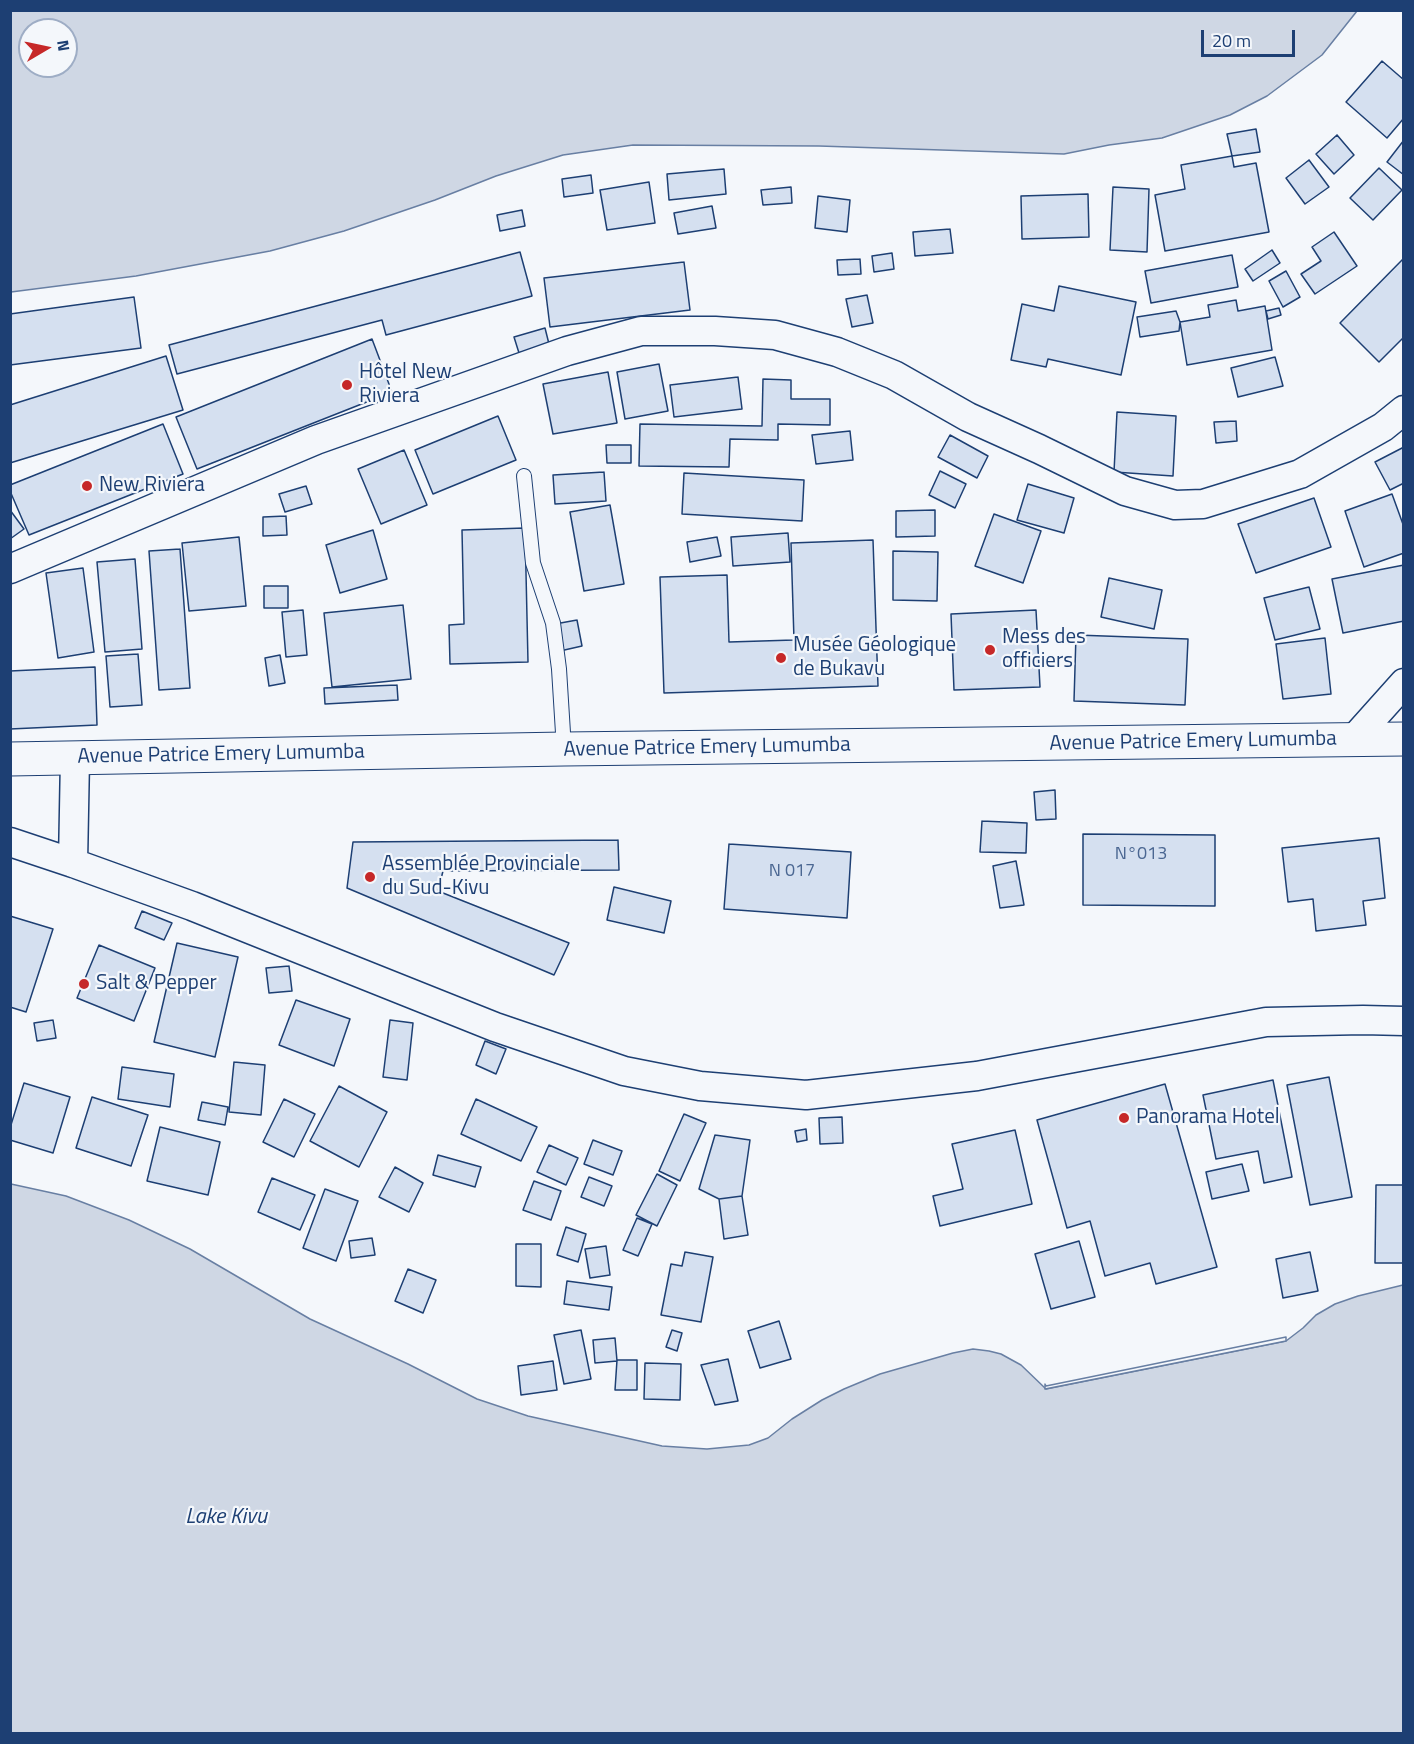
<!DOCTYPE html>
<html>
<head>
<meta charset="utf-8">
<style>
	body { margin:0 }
	#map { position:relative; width:1414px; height:1744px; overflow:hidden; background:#f4f7fb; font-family:"Titillium Web",sans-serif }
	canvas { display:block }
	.frame { position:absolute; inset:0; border:12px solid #1d3f73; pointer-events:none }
	.north { position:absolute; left:18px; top:18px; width:60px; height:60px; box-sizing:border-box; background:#f4f7fb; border:2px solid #9eadc5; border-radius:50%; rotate:81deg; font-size:16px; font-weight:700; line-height:24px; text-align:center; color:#1d3f73 }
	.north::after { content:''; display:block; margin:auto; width:21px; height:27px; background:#c62828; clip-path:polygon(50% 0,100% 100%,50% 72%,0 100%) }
	.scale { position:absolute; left:1201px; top:30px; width:94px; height:27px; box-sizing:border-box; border:3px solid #1d3f73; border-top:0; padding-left:8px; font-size:18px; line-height:21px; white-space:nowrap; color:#1d3f73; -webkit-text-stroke:4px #f4f7fb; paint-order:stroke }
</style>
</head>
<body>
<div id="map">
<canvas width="1414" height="1744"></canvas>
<div class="frame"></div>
<div class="north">N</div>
<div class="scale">20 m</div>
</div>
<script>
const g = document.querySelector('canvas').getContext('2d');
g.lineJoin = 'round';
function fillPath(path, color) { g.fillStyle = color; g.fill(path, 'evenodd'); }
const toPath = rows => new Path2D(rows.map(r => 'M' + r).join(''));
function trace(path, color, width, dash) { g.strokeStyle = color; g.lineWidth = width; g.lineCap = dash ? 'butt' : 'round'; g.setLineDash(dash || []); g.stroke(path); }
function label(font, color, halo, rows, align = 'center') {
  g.font = font + ' "Titillium Web",sans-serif'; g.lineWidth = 4.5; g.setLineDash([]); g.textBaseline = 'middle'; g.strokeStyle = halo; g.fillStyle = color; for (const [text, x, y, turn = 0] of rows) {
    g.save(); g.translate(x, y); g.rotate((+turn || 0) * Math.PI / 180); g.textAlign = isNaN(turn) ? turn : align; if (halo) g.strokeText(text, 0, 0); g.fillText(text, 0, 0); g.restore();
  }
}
const water = toPath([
	[10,11,11,10,1357,11,1322,55,1267,96,1230,115,1162,138,1109,145,1064,154,819,146,633,145,563,155,496,176,435,200,344,231,270,251,136,276,11,292,10,11],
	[30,30,66,30,66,66,30,66,30,30],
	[11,1184,66,1196,129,1220,190,1249,310,1319,408,1364,477,1399,528,1416,662,1446,707,1449,749,1445,768,1438,792,1419,822,1400,844,1389,880,1374,953,1353,973,1349,989,1351,1001,1354,1021,1365,1046,1389,1286,1341,1303,1328,1316,1315,1335,1304,1358,1296,1403,1285,1403,1733,11,1734,11,1184]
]);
fillPath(water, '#cfd7e4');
trace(water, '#687fa3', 1.5);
const pier = toPath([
	[1286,1337,1286,1341,1045,1389,1045,1384,1046,1386,1286,1337]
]);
fillPath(pier, '#f4f7fb');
trace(pier, '#687fa3', 1.5);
const building = toPath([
	[1382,61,1404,80,1404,118,1387,138,1346,102,1382,61],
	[1256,129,1260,152,1232,156,1227,134,1256,129],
	[1337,135,1354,155,1334,174,1316,154,1337,135],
	[1404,140,1404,175,1387,162,1404,140],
	[1232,156,1234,167,1256,163,1269,232,1165,251,1155,195,1185,189,1181,165,1232,156],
	[1309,160,1329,187,1305,204,1286,178,1309,160],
	[1379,168,1402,190,1373,220,1350,198,1379,168],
	[724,169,726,194,669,200,667,174,724,169],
	[591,175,593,193,564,197,562,179,591,175],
	[649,182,655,223,607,230,600,190,649,182],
	[791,187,792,203,763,205,761,190,791,187],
	[1113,187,1149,189,1147,252,1110,250,1113,187],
	[1088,194,1089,237,1022,239,1021,196,1088,194],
	[818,196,850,200,847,232,815,228,818,196],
	[712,206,716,228,678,234,674,213,712,206],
	[522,210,525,226,500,231,497,215,522,210],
	[950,229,953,253,915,256,913,232,950,229],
	[1334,232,1357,266,1315,294,1301,274,1321,261,1312,247,1334,232],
	[1272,250,1280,263,1253,281,1245,269,1272,250],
	[520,252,532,296,386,335,382,320,177,374,169,345,520,252],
	[892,253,894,269,874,272,872,256,892,253],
	[1232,255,1238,287,1151,303,1145,271,1232,255],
	[1404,258,1404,337,1379,362,1340,323,1404,258],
	[860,259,861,274,838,275,837,260,860,259],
	[684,262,690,310,550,327,544,278,684,262],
	[1286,271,1300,297,1283,307,1269,281,1286,271],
	[1059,286,1136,302,1121,375,1048,359,1046,367,1011,360,1022,304,1054,311,1059,286],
	[867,295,873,323,852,327,846,299,867,295],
	[134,297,141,348,10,365,10,314,134,297],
	[1236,300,1238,311,1265,306,1272,350,1187,365,1180,322,1210,317,1208,305,1236,300],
	[1279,308,1281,315,1268,319,1266,311,1279,308],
	[1176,311,1180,322,1179,331,1140,337,1137,317,1176,311],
	[545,328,549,344,519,353,514,337,545,328],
	[372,339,392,392,197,469,176,417,372,339],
	[166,356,183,410,10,463,10,405,166,356],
	[1275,357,1283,386,1238,397,1231,368,1275,357],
	[659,364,668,411,625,419,617,372,659,364],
	[608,372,617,423,553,434,543,384,608,372],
	[738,377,742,409,674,417,670,385,738,377],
	[763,379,791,380,791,399,830,399,830,425,778,424,778,440,730,439,729,467,639,466,640,424,762,426,763,379],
	[1117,412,1176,416,1173,476,1114,472,1117,412],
	[498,416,516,460,433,494,415,450,498,416],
	[1236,421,1237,441,1216,443,1214,422,1236,421],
	[163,424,183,474,29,535,10,491,10,485,163,424],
	[850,431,853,460,816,464,812,435,850,431],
	[950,435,988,456,977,478,938,457,950,435],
	[606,445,631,445,631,463,607,463,606,445],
	[1404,447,1404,483,1390,490,1375,462,1404,447],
	[404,450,427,505,381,524,358,469,404,450],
	[940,471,966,484,955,508,929,495,940,471],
	[604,472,606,501,555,504,553,475,604,472],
	[684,473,804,480,802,521,682,514,684,473],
	[1028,484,1074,498,1064,533,1017,520,1028,484],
	[306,486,312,504,285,512,279,494,306,486],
	[1392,494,1404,527,1404,553,1364,567,1345,511,1392,494],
	[1314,498,1331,547,1256,573,1238,524,1314,498],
	[610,505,624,584,584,591,570,512,610,505],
	[10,510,24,529,10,539,10,510],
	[935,510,935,536,896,537,896,511,935,510],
	[994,514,1041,531,1023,583,975,566,994,514],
	[286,516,287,535,263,536,263,517,286,516],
	[525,528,528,662,450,664,449,625,464,624,462,530,525,528],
	[373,530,387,579,340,593,326,545,373,530],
	[788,533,790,562,733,566,731,537,788,533],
	[239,537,246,606,189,611,182,543,239,537],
	[717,537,721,556,690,562,687,542,717,537],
	[873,540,878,686,664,693,660,577,727,575,729,642,794,640,791,543,873,540],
	[180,549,190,688,159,690,149,551,180,549],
	[893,551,938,552,937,601,893,600,893,551],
	[135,559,142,649,105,652,97,562,135,559],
	[1404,565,1404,621,1343,633,1332,579,1404,565],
	[83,568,94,652,58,658,46,573,83,568],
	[1109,578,1162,590,1154,629,1101,617,1109,578],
	[264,586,288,586,288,608,264,608,264,586],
	[1309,587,1320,629,1275,640,1264,598,1309,587],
	[403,605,411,679,332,687,324,613,403,605],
	[303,610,307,655,286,657,282,612,303,610],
	[1036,610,1040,687,954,690,951,614,1036,610],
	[577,620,582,646,560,651,555,624,577,620],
	[1076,635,1188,639,1185,705,1074,701,1076,635],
	[1325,638,1331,694,1283,699,1276,644,1325,638],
	[138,654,142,705,110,707,106,656,138,654],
	[280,655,285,683,269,686,265,658,280,655],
	[95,667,97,725,10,729,10,671,95,667],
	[397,685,398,700,325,704,324,688,397,685],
	[1055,790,1056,819,1036,820,1034,792,1055,790],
	[982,821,1027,823,1026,853,980,852,982,821],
	[1083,834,1215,835,1215,906,1083,905,1083,834],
	[1379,838,1385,898,1363,901,1366,925,1316,931,1313,899,1288,902,1282,848,1379,838],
	[618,840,619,870,443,871,438,891,569,943,554,975,347,888,353,842,618,840],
	[729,844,851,852,847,918,724,909,729,844],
	[1016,861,1024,905,1000,908,993,866,1016,861],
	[614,887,671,901,664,933,607,920,614,887],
	[142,911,172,923,164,940,135,928,142,911],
	[10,916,53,929,26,1012,10,1007,10,916],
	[177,943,238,957,215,1057,154,1042,177,943],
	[99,945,155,968,134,1021,77,998,99,945],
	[289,966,292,991,269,993,266,968,289,966],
	[296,1000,350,1019,334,1066,279,1045,296,1000],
	[53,1020,56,1038,37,1041,34,1023,53,1020],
	[390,1020,413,1023,407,1080,383,1077,390,1020],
	[485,1041,506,1049,496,1074,476,1065,485,1041],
	[234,1062,265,1065,261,1115,229,1112,234,1062],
	[122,1067,174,1074,170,1107,118,1099,122,1067],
	[1329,1077,1352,1197,1310,1205,1287,1085,1329,1077],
	[1273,1080,1292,1177,1264,1183,1258,1151,1216,1159,1203,1095,1273,1080],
	[24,1083,70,1097,53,1153,10,1140,10,1128,24,1083],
	[1165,1084,1217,1267,1156,1284,1150,1263,1105,1276,1090,1221,1067,1228,1037,1120,1165,1084],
	[339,1086,387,1112,359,1167,310,1141,339,1086],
	[92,1097,148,1115,131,1166,76,1148,92,1097],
	[284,1099,315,1114,294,1157,263,1142,284,1099],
	[476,1099,537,1127,521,1161,461,1134,476,1099],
	[202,1102,228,1107,225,1125,198,1120,202,1102],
	[684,1114,706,1123,680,1181,659,1171,684,1114],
	[842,1117,843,1143,820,1144,819,1118,842,1117],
	[160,1127,220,1142,208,1195,147,1181,160,1127],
	[806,1129,807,1140,797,1142,795,1131,806,1129],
	[1015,1130,1032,1204,940,1226,933,1196,963,1189,952,1144,1015,1130],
	[715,1135,750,1140,742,1196,719,1199,699,1189,715,1135],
	[593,1140,622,1151,613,1175,584,1164,593,1140],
	[549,1145,578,1158,566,1185,537,1172,549,1145],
	[438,1155,481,1167,475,1187,433,1175,438,1155],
	[1242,1164,1249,1191,1212,1199,1206,1172,1242,1164],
	[395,1167,423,1183,409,1212,379,1197,395,1167],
	[657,1174,677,1185,657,1226,636,1215,657,1174],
	[589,1177,612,1186,604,1206,581,1197,589,1177],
	[272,1178,315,1195,300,1230,258,1212,272,1178],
	[534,1181,561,1191,551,1220,523,1210,534,1181],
	[1376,1185,1404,1185,1404,1263,1375,1263,1376,1185],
	[325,1189,358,1201,336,1261,303,1248,325,1189],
	[742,1196,748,1235,724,1239,719,1199,742,1196],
	[637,1218,652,1224,638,1256,623,1250,637,1218],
	[566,1227,586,1234,578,1262,557,1255,566,1227],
	[372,1238,375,1255,351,1258,349,1241,372,1238],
	[1079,1241,1095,1297,1051,1309,1035,1254,1079,1241],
	[516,1244,541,1244,541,1287,516,1286,516,1244],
	[606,1246,610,1275,590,1278,585,1249,606,1246],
	[685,1252,713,1257,701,1322,661,1315,671,1264,682,1266,685,1252],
	[1310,1252,1318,1291,1283,1298,1276,1259,1310,1252],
	[408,1269,436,1280,423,1313,395,1301,408,1269],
	[567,1281,612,1287,609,1310,564,1304,567,1281],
	[779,1321,791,1359,760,1368,748,1331,779,1321],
	[581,1330,591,1379,564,1384,554,1335,581,1330],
	[672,1330,682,1333,677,1351,666,1347,672,1330],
	[615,1338,617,1361,595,1363,593,1340,615,1338],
	[728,1359,738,1401,715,1405,701,1365,728,1359],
	[617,1360,637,1360,637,1390,615,1390,617,1360],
	[553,1361,557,1390,521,1395,518,1366,553,1361],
	[645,1363,681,1364,680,1400,644,1399,645,1363]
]);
fillPath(building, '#d5e0f0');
trace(building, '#1d3f73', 1.5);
const lane = toPath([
	[524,476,533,563,553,623,559,669,564,749]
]);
const street = toPath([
	[10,569,316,440,567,351,641,331,715,331,775,335,837,352,894,375,968,417,1039,449,1125,491,1175,505,1203,504,1300,474,1383,427,1404,410],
	[1353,740,1404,683],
	[10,842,73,863,192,906,495,1027,624,1071,700,1086,806,1095,977,1076,1266,1022,1363,1020,1404,1021],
	[73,863,75,758]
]);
const secondary = toPath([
	[10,759,564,749,1404,739]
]);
trace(lane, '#1d3f73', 16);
trace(street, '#1d3f73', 31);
trace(secondary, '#1d3f73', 35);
trace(lane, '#f4f7fb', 14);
trace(street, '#f4f7fb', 28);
trace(secondary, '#f4f7fb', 33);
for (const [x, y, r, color] of [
	[347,385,6,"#c62828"],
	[87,486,6,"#c62828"],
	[990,650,6,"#c62828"],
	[781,658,6,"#c62828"],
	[370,877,6,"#c62828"],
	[84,984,6,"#c62828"],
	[1124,1118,6,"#c62828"]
]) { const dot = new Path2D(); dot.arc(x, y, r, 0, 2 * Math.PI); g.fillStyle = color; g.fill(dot); trace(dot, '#f4f7fb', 2); }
label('18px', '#4b6792', null, [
	["N°013",1141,855],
	["N 017",792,872]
]);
label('21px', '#1d3f73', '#f4f7fb', [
	["Hôtel New",359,373],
	["Riviera",359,397],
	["New Riviera",99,486],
	["Mess des",1002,638],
	["officiers",1002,662],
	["Musée Géologique",793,646],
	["de Bukavu",793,670],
	["Assemblée Provinciale",382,865],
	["du Sud-Kivu",382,889],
	["Salt & Pepper",96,984],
	["Panorama Hotel",1136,1118]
], 'left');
label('21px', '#1d3f73', '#f4f7fb', [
	["Avenue Patrice Emery Lumumba",1193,742,-1],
	["Avenue Patrice Emery Lumumba",707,748,-1],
	["Avenue Patrice Emery Lumumba",221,755,-1]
]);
label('italic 22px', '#1d3f73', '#f4f7fb', [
	["Lake Kivu",226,1518]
]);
</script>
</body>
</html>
